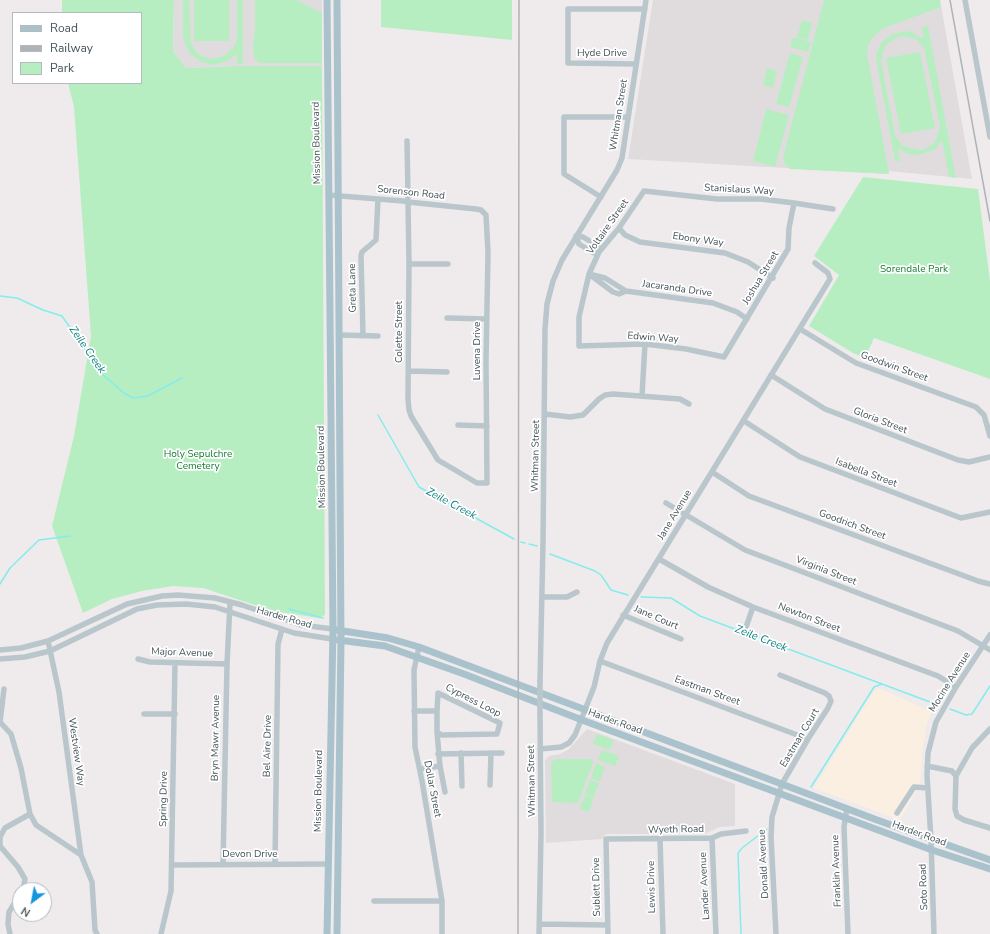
<!DOCTYPE html>
<html>
<head>
<meta charset="utf-8">
<style>
	body { margin:0 }
	#map { position:relative; width:990px; height:934px; overflow:hidden; background:#efebec; font-family:"Nunito Sans",sans-serif }
	canvas { display:block }
	.legend { position:absolute; left:12px; top:12px; width:130px; height:72px; box-sizing:border-box; background:#fff; border:1px solid #b4babd; margin:0; padding:5px 7px; list-style:none; font-size:12px; color:#445359 }
	.legend li { display:flex; align-items:center; gap:8px; height:20px }
	.legend b { width:20px; border:1px solid #b4babd }
	.north { position:absolute; left:12px; top:882px; width:40px; height:40px; box-sizing:border-box; background:#fff; border:1px solid #b4babd; border-radius:50%; rotate:212deg; font-size:11px; font-weight:700; line-height:16px; text-align:center; color:#445359 }
	.north::after { content:''; display:block; margin:auto; width:14px; height:18px; background:#1696dd; clip-path:polygon(50% 0,100% 100%,50% 72%,0 100%) }
</style>
</head>
<body>
<div id="map">
<canvas width="990" height="934"></canvas>
<ul class="legend">
<li><b style="height:5px;background:#aac2cc"></b>Road</li>
<li><b style="height:5px;background:#adb3b6"></b>Railway</li>
<li><b style="height:11px;background:#b7eec1"></b>Park</li>
</ul>
<div class="north">N</div>
</div>
<script>
const g = document.querySelector('canvas').getContext('2d');
g.lineJoin = 'round';
function fillPath(path, color) { g.fillStyle = color; g.fill(path, 'evenodd'); }
const toPath = rows => new Path2D(rows.map(r => 'M' + r).join(''));
function trace(path, color, width, dash) { g.strokeStyle = color; g.lineWidth = width; g.lineCap = dash ? 'butt' : 'round'; g.setLineDash(dash || []); g.stroke(path); }
function label(font, color, halo, rows, align = 'center') {
  g.font = font + ' "Nunito Sans",sans-serif'; g.lineWidth = 3.5; g.setLineDash([]); g.textBaseline = 'middle'; g.strokeStyle = halo; g.fillStyle = color; for (const [text, x, y, turn = 0] of rows) {
    g.save(); g.translate(x, y); g.rotate((+turn || 0) * Math.PI / 180); g.textAlign = isNaN(turn) ? turn : align; if (halo) g.strokeText(text, 0, 0); g.fillText(text, 0, 0); g.restore();
  }
}
fillPath(toPath([
	[878,688,932,712,927,723,923,747,920,784,900,820,814,788,874,691]
]), '#fbefe2');
fillPath(toPath([
	[174,0,322,0,322,66,236,66,186,68,173,51],
	[653,0,940,0,972,179,888,171,889,174,628,159],
	[587,729,735,784,735,826,720,827,704,834,606,834,602,839,546,843,545,760,549,756,560,754,569,749]
]), '#e0dcde');
fillPath(toPath([
	[62,0,174,0,173,51,186,68,236,66,322,66,325,615,319,618,273,611,203,588,173,586,142,591,112,599,83,613,52,526,74,436,91,336,74,107,68,83,141,83,141,13,62,13],
	[183,0,189,0,191,43,198,54,211,59,224,56,234,47,237,38,237,0,243,0,243,64,237,64,237,54,227,61,214,65,201,62,190,54,183,38],
	[194,0,229,0,229,41,194,41],
	[255,0,296,0,322,13,322,63,259,63,254,58,253,45,255,29],
	[381,0,512,0,512,40,381,27],
	[824,0,940,0,941,7,884,28,872,38,868,46,867,54,889,174,790,169,784,163,783,157],
	[802,20,812,23,808,40,797,37],
	[928,26,956,178,949,177,942,140,936,149,919,155,907,154,898,148,900,161,895,161,877,64,876,54,882,42,892,34,910,31,923,39,922,27],
	[902,36,916,39,924,48,940,127,935,142,926,149,920,150,906,147,902,145,895,135,881,60,886,45,896,38],
	[793,37,811,42,808,52,790,47],
	[920,52,935,128,901,134,886,58],
	[790,53,803,57,789,107,776,104],
	[767,68,777,71,773,88,763,85],
	[766,109,789,115,775,167,753,161],
	[863,177,978,189,990,281,990,379,874,338,865,358,853,353,809,326,839,275,814,256],
	[597,734,614,740,610,750,593,744],
	[602,750,619,756,615,766,598,760],
	[555,759,592,759,593,762,578,803,552,802,551,764],
	[596,763,605,767,600,781,591,778],
	[590,780,599,783,594,797,585,794],
	[585,795,594,798,589,812,580,809]
]), '#b7eec1');
trace(toPath([
	[0,296,17,298,43,310,62,316,102,374,124,393,133,398,148,396,182,378],
	[378,415,419,487,514,539],
	[521,542,525,543],
	[529,544,537,546],
	[550,554,595,571,601,575,611,590,628,595],
	[0,584,10,568,39,540,70,536],
	[641,597,671,598,700,616,882,684],
	[289,609,323,618],
	[950,709,966,715,972,714,990,686],
	[811,787,874,687,882,684,938,705],
	[741,934,738,853,742,848,767,829]
]), '#84ecec', 1.5);
trace(toPath([
	[965,0,990,137],
	[636,64,568,63,568,9,645,9],
	[328,195,403,201,408,202,476,209,481,210,486,215,488,252,486,361,487,483,477,483,438,460,411,416,409,410,408,399,409,264,408,202,408,197,407,141],
	[601,197,564,174,564,117,628,117],
	[794,203,789,228,788,249,724,357,686,349,645,344,579,346,579,317,589,274,599,252,619,228,644,191,717,199,761,199,794,203,833,209],
	[619,228,625,235,640,242,725,253,748,262,773,278],
	[576,236,583,237,598,246,599,252,594,253,579,244,576,236],
	[409,264,448,264],
	[589,274,613,292,619,294,626,291,713,303,737,312,747,319],
	[589,274,605,278,626,291],
	[447,318,487,319],
	[800,329,856,363,976,407,984,415,990,436],
	[339,335,378,336],
	[363,335,361,256,362,252,376,240,378,199],
	[409,371,447,372],
	[771,375,825,409,958,460,969,462,990,457],
	[642,396,645,344],
	[545,414,570,417,583,415,599,399,605,395,613,394,680,399,689,404],
	[744,421,800,457,961,518,990,512],
	[458,425,487,426],
	[712,472,749,496,978,581,990,584],
	[666,503,745,550,958,631,990,650],
	[659,559,708,587,753,607,938,676,956,687],
	[543,597,567,597,577,592],
	[623,615,681,639],
	[746,627,753,607],
	[48,641,59,692,81,855],
	[419,647,414,670,415,747,422,781,442,901,442,934],
	[0,650,21,648,48,641,127,604,162,596,178,595,215,598,242,605,301,625,333,629],
	[0,659,25,657,50,651,137,609,157,605,186,604,215,607,294,633,332,639],
	[138,659,150,662,227,664],
	[600,661,808,739],
	[540,681,543,543,545,329,547,304,553,281,562,260,617,170,622,158,646,0],
	[414,711,437,711,437,732,442,735,497,734,500,723,438,693,437,711],
	[144,714,175,714],
	[0,722,11,734,21,768,30,814,36,825,81,855,92,882,95,930,97,934],
	[0,722,4,689],
	[990,729,972,748,956,776,955,809,957,816,964,820,990,828],
	[437,732,440,766,445,792],
	[540,749,561,747,569,743,575,735,594,687,600,661,607,643,830,279,828,273,815,263],
	[461,753,462,786],
	[438,754,502,753],
	[927,766,952,771,956,776],
	[420,769,440,766],
	[490,785,491,753],
	[847,808,844,827,848,934],
	[897,813,914,787,928,788],
	[712,838,716,934],
	[660,839,663,934],
	[0,844,0,837,5,828,30,814],
	[0,846,18,867,25,879,23,890],
	[223,864,227,664,230,603],
	[275,864,278,644,282,629],
	[172,865,328,864],
	[374,901,442,901],
	[540,924,607,925],
	[10,934,8,924,9,912,20,894],
	[161,934,171,891,175,663],
	[539,934,541,834,540,714],
	[608,934,606,839,712,838,721,834,746,831],
	[776,934,771,837,772,817,782,784,808,739,828,708,831,701,829,696,825,693,780,675],
	[934,934,931,840,927,775,928,753,936,722,956,687,990,635]
]), '#b9c7cc', 5.5);
trace(toPath([
	[337,630,388,638,419,647,877,820,990,860],
	[338,640,385,646,464,674,582,720,932,850,990,869],
	[327,934,333,629,327,0],
	[337,934,341,641,337,0]
]), '#aac2cc', 7);
trace(toPath([
	[950,0,990,221],
	[518,934,519,0]
]), '#adb3b6', 1.5);
trace(toPath([
	[540,714,540,681]
]), '#b9c7cc', 5.5);
label('10px', '#445359', '#fff', [
	["Hyde Drive",602,54],
	["Whitman Street",619,115,-81],
	["Mission Boulevard",317,143,-91],
	["Stanislaus Way",739,190,3],
	["Sorenson Road",411,193,6],
	["Voltaire Street",608,227,-55],
	["Ebony Way",698,240,8],
	["Joshua Street",761,278,-59],
	["Greta Lane",353,288,-91],
	["Jacaranda Drive",677,289,8],
	["Colette Street",400,332,-90],
	["Edwin Way",653,338,4],
	["Luvena Drive",478,351,-90],
	["Goodwin Street",894,367,20],
	["Gloria Street",880,421,21],
	["Whitman Street",536,456,-89],
	["Mission Boulevard",322,467,-91],
	["Isabella Street",866,473,21],
	["Jane Avenue",675,515,-59],
	["Goodrich Street",852,525,20],
	["Virginia Street",826,571,21],
	["Harder Road",284,618,16],
	["Jane Court",656,618,23],
	["Newton Street",809,618,21],
	["Major Avenue",182,653,2],
	["Mocine Avenue",950,682,-58],
	["Eastman Street",707,691,20],
	["Cypress Loop",473,701,27],
	["Harder Road",615,722,20],
	["Bryn Mawr Avenue",216,738,-89],
	["Eastman Court",800,738,-59],
	["Bel Aire Drive",268,746,-89],
	["Westview Way",76,752,82],
	["Whitman Street",532,781,-91],
	["Dollar Street",432,789,79],
	["Mission Boulevard",319,791,-89],
	["Spring Drive",164,799,-89],
	["Wyeth Road",676,830,-1],
	["Harder Road",919,834,20],
	["Devon Drive",250,855],
	["Donald Avenue",764,864,-93],
	["Franklin Avenue",837,871,-92],
	["Lander Avenue",705,886,-93],
	["Sublett Drive",597,887,-91],
	["Lewis Drive",652,887,-91],
	["Soto Road",924,887,-92]
]);
label('10px', '#157a33', '#fff', [
	["Sorendale Park",914,270],
	["Holy Sepulchre",198,455],
	["Cemetery",198,467]
]);
label('italic 11px', '#0c8080', '#fff', [
	["Zeile Creek",87,350,55],
	["Zeile Creek",451,504,28],
	["Zeile Creek",761,639,21]
]);
</script>
</body>
</html>
